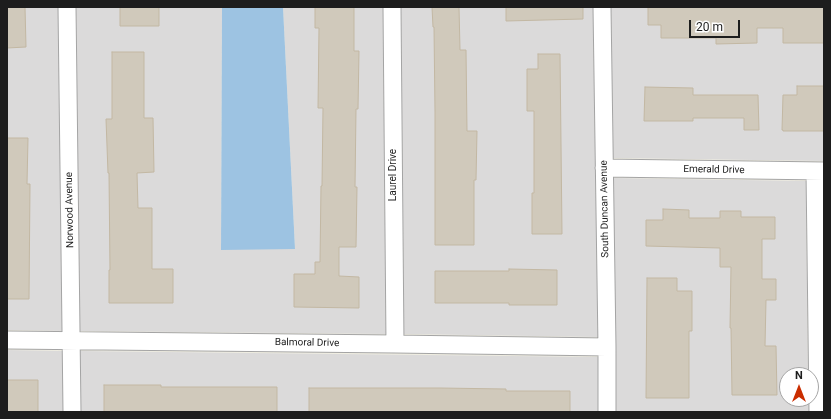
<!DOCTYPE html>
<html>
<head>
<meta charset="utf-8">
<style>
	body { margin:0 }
	#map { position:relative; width:831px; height:419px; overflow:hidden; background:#f0eee2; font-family:Roboto,sans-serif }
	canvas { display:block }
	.frame { position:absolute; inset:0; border:8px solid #1d1d1d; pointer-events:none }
	.north { position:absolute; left:779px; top:367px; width:40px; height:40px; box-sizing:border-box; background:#fff; border:1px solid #a5a5a5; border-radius:50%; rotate:0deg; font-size:11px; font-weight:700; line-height:16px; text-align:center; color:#1d1d1d }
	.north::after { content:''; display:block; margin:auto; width:14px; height:18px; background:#ca2d00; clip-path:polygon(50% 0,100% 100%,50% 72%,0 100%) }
	.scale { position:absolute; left:689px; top:20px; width:51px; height:18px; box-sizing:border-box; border:2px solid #1d1d1d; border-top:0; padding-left:5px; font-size:12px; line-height:14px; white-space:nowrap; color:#1d1d1d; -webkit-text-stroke:3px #fff; paint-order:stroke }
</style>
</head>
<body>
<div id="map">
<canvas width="831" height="419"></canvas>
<div class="frame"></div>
<div class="north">N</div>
<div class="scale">20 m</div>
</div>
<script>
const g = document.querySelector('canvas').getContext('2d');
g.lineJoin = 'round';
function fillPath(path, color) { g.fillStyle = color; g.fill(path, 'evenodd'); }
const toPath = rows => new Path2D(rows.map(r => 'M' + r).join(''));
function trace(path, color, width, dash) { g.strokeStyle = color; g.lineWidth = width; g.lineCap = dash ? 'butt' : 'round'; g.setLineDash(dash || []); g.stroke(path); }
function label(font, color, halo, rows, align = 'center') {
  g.font = font + ' Roboto,sans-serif'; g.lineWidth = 3; g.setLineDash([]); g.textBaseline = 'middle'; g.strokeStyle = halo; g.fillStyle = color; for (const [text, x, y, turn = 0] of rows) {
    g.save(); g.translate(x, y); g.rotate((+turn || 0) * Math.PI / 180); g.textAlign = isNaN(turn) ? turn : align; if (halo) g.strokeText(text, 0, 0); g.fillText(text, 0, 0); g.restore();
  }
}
fillPath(toPath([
	[7,7,58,7,63,331,7,330],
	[76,7,222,7,221,249,295,249,283,7,383,7,386,334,80,331],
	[401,7,593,7,598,337,404,334],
	[611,7,824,7,824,161,613,158],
	[613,178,806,181,808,375,787,375,787,399,809,399,809,412,616,412],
	[7,350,63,351,63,412,7,412],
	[80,351,598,357,598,412,81,412]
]), '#dbdada');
fillPath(toPath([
	[222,7,283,7,295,249,221,250]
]), '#9dc3e2');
const building = toPath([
	[7,7,25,7,26,47,7,48,7,7],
	[120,7,159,7,159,26,120,26,120,7],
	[315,7,354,7,354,51,359,51,358,109,356,109,355,187,357,187,356,247,339,247,339,276,359,277,359,308,294,307,294,274,315,274,315,262,320,262,321,186,322,186,323,108,318,108,319,28,315,28,315,7],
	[432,7,459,7,460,50,466,50,467,131,477,131,476,180,474,180,474,245,435,245,435,112,434,27,433,27,432,7],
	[506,7,583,7,583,19,506,21,506,7],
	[648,7,824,7,824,43,783,43,783,28,757,28,757,43,716,44,716,38,661,38,661,25,648,25,648,7],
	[112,52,144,52,144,118,153,118,154,172,137,173,138,208,152,208,152,269,173,269,173,303,109,303,109,270,110,270,109,173,108,173,106,119,112,119,112,52],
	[538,54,560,54,562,234,532,234,532,193,534,193,534,111,527,111,527,69,538,69,538,54],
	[797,86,824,86,824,131,783,131,783,130,782,130,783,95,797,95,797,86],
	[645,87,693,88,693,95,758,95,759,130,744,130,744,118,693,118,693,121,644,121,645,87],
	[7,138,28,138,27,184,30,184,29,299,7,299,7,138],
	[663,209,689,210,689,218,720,218,720,211,741,211,741,217,775,217,775,239,762,239,762,279,776,279,776,300,766,300,765,346,776,346,777,395,732,395,731,328,730,328,731,267,720,267,720,248,646,246,646,220,663,220,663,209],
	[509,269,557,270,557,305,509,305,509,303,435,303,435,271,509,271,509,269],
	[647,278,677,278,677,291,692,291,692,331,689,331,689,398,646,398,647,278],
	[7,380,38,380,38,412,7,412,7,380],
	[104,385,161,385,161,387,277,387,277,412,104,412,104,385],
	[309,388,440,388,506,389,506,391,570,391,570,412,309,412,309,388]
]);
fillPath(building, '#d0c9bb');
trace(building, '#c3b8a3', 1);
const minor = toPath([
	[67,7,72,412],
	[392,7,395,344],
	[602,7,607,347,607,412],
	[604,168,824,171],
	[815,171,818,412],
	[7,340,395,344,607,347]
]);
trace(minor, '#a4a4a4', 19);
trace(minor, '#fff', 17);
label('10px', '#1d1d1d', '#fff', [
	["Emerald Drive",714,170,1],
	["Laurel Drive",393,175,-90],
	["South Duncan Avenue",605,209,-91],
	["Norwood Avenue",70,210,-91],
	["Balmoral Drive",307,343,1]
]);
</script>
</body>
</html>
